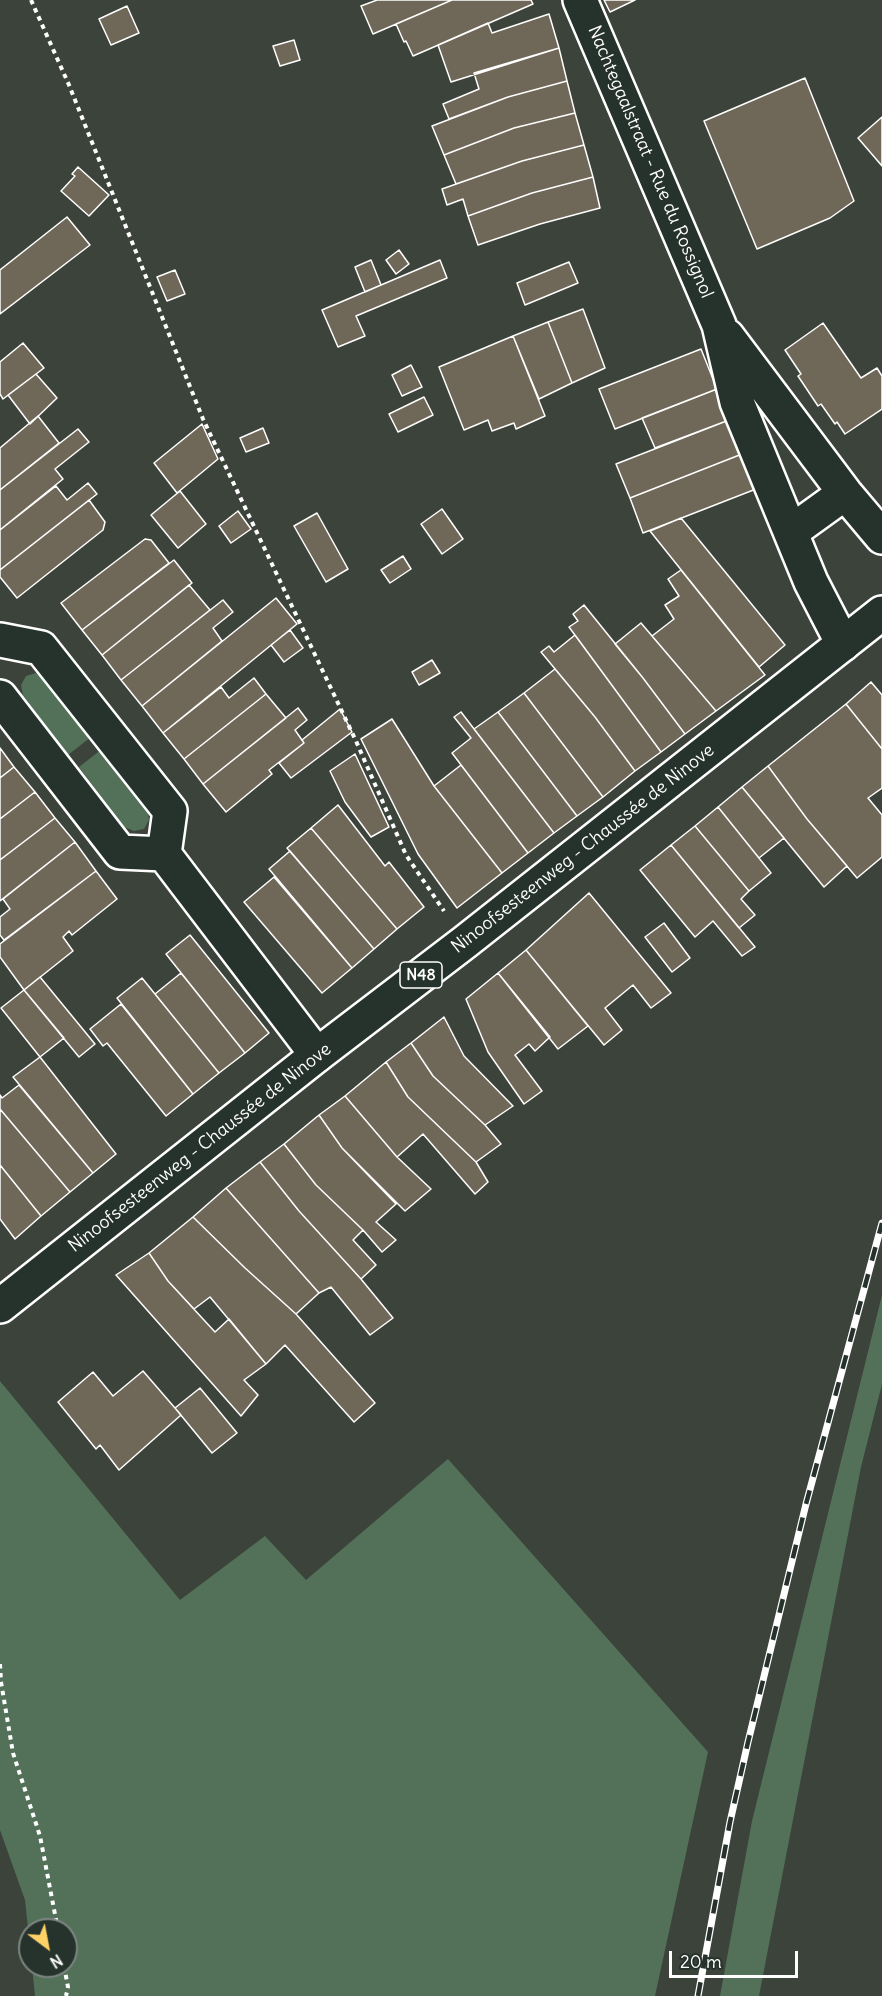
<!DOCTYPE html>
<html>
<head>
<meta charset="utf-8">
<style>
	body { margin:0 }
	#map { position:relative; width:882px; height:1996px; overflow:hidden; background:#3c433a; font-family:Delius,sans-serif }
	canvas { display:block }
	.north { position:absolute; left:18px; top:1918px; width:60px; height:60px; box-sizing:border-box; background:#26332d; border:2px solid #7d8581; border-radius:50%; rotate:148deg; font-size:16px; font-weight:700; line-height:24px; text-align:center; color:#fff }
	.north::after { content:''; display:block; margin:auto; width:21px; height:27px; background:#ffd166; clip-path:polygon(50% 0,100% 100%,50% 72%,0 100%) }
	.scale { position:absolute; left:669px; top:1951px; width:129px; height:27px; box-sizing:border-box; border:3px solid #fff; border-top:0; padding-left:8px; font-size:18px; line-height:21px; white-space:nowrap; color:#fff; -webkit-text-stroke:4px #26332d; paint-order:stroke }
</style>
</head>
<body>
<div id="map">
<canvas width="882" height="1996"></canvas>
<div class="north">N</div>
<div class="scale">20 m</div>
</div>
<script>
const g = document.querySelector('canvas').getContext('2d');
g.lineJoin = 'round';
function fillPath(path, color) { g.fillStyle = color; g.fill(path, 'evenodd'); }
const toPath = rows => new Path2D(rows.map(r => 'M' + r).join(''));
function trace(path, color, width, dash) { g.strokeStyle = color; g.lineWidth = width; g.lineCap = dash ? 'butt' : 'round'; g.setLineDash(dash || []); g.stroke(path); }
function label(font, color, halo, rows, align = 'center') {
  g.font = font + ' Delius,sans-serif'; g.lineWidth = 4.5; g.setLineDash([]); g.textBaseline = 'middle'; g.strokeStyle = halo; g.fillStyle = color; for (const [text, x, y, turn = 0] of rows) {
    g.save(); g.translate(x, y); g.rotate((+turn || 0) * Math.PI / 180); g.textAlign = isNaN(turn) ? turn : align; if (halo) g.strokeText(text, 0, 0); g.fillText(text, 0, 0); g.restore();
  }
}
fillPath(toPath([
	[36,673,45,677,91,737,68,755,23,695,21,685,26,676],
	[102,749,148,810,149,820,144,829,134,831,124,827,79,767],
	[882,1295,882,1384,861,1467,759,1996,720,1996,752,1821],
	[0,1381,180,1600,265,1536,306,1580,448,1459,708,1752,655,1996,35,1996,32,1966,66,1966,66,1930,30,1930,30,1947,25,1900,0,1830]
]), '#537159');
const building = toPath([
	[377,0,452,0,373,34,361,6,377,0],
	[452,0,531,0,533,4,413,56,406,41,404,42,396,24,452,0],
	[604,0,635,0,610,12,604,0],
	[127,6,139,33,111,45,99,19,127,6],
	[549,14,559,48,451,82,438,45,488,23,492,33,549,14],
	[294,40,300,60,280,66,273,46,294,40],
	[559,48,567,81,508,97,449,119,443,104,479,89,474,73,559,48],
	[805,78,854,201,830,218,757,249,704,121,805,78],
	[567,81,575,113,514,128,444,155,432,126,508,97,567,81],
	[575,113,584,145,522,161,456,184,444,155,514,128,575,113],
	[882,117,882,166,858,138,882,117],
	[584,145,593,177,532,193,468,216,463,199,447,205,442,189,522,161,584,145],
	[78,167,109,195,89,216,61,191,75,176,72,174,78,167],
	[593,177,600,208,540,224,478,245,468,216,532,193,593,177],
	[67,217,90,245,0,314,0,270,67,217],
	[399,250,409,264,396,274,386,260,399,250],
	[371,260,381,285,365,292,355,267,371,260],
	[440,260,447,278,356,316,365,336,338,347,322,310,440,260],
	[569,262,578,283,525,305,517,283,569,262],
	[175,270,185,294,167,301,157,277,175,270],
	[583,309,605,368,572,383,548,322,583,309],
	[548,322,572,383,539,399,513,336,548,322],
	[823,323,861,378,877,368,882,376,882,409,845,434,837,422,835,424,821,404,818,406,798,376,801,374,785,350,823,323],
	[513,336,545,416,516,429,514,423,492,431,488,420,464,430,439,367,513,336],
	[23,343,44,368,3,399,0,394,0,362,23,343],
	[701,349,717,389,615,429,599,389,701,349],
	[411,365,422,387,402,396,392,375,411,365],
	[36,374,57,398,30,424,8,395,36,374],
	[717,389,729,420,655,448,642,418,717,389],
	[424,397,433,415,398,432,389,414,424,397],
	[38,416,59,443,0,490,0,448,38,416],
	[729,420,742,454,630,498,616,464,729,420],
	[202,424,218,459,177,493,154,463,202,424],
	[263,428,269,443,246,452,240,438,263,428],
	[78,429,89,442,55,469,63,479,0,530,0,490,78,429],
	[742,454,756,489,643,533,630,498,742,454],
	[88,483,97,494,0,570,0,530,56,486,67,500,88,483],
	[180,491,206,524,178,548,151,515,180,491],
	[89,500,105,522,103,530,17,598,0,577,0,570,89,500],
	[442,509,463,539,442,554,421,524,442,509],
	[238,511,251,529,231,543,219,526,238,511],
	[317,513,348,569,326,582,294,526,317,513],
	[681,518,785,645,759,667,650,531,681,518],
	[145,539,151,540,169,563,82,630,61,603,145,539],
	[403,556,411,569,390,583,381,570,403,556],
	[174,560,192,583,102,655,82,630,174,560],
	[681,570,765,675,716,711,652,636,674,619,665,605,679,596,668,579,681,570],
	[189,585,210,610,121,680,102,655,189,585],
	[276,598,297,624,163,733,142,706,276,598],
	[223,600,233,612,213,628,222,641,142,706,121,680,223,600],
	[584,605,643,678,685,734,661,752,569,627,578,621,573,614,584,605],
	[641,623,716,711,685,734,643,678,615,644,641,623],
	[290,630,303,648,284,662,271,645,290,630],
	[575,635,661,752,635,771,595,717,541,652,549,646,554,652,575,635],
	[432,660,440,673,419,685,412,672,432,660],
	[555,669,595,717,635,771,603,797,524,693,555,669],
	[254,678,266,694,184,759,163,733,221,687,229,698,254,678],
	[871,682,882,695,882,749,846,704,871,682],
	[524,693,603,797,577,816,498,712,524,693],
	[266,694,286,718,203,784,184,759,266,694],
	[846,704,882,749,882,788,868,798,882,815,882,857,857,878,807,819,768,766,846,704],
	[298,708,307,720,295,730,304,743,269,770,272,774,226,812,203,784,298,708],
	[340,709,352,732,291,778,279,763,304,743,302,740,340,709],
	[461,712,554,833,528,853,452,753,471,738,454,717,461,712],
	[498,712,577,816,554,833,474,729,498,712],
	[392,719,434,786,502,873,457,908,418,854,361,739,392,719],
	[0,748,14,767,0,778,0,748],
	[355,754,389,827,371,837,345,802,330,771,355,754],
	[461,765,528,853,502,873,434,786,461,765],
	[768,766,807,819,847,866,824,887,742,787,768,766],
	[14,767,35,792,0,819,0,778,14,767],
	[742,787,784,838,759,858,718,807,742,787],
	[35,792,55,818,0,860,0,819,35,792],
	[338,805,385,866,389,862,424,907,397,929,311,828,338,805],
	[718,807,771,873,749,891,695,826,718,807],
	[55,818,75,842,0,901,0,860,55,818],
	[695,826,749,891,741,899,755,915,739,928,671,845,695,826],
	[311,828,397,929,374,949,287,848,311,828],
	[75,842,96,871,4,940,0,935,0,917,10,909,3,899,75,842],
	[671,845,755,947,742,956,713,921,695,937,640,870,671,845],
	[290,851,374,949,352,968,269,869,290,851],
	[96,871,117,899,72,935,69,931,63,937,73,951,24,990,0,957,0,944,96,871],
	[274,877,352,968,322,993,244,902,274,877],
	[589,893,671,993,651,1008,633,985,605,1008,622,1030,604,1045,526,950,589,893],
	[664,923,690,958,672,972,645,937,664,923],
	[190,935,269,1033,245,1053,166,954,190,935],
	[526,950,588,1026,558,1049,498,973,526,950],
	[181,973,245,1053,219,1073,155,994,181,973],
	[498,973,550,1037,535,1051,529,1044,515,1055,542,1091,524,1104,488,1052,466,999,498,973],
	[40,977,95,1044,79,1057,24,990,40,977],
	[142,978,219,1073,193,1094,117,998,142,978],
	[24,990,64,1038,40,1057,1,1008,24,990],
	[121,1004,193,1094,166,1116,107,1043,103,1046,90,1029,121,1004],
	[444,1017,464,1056,513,1106,485,1125,433,1076,411,1043,444,1017],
	[411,1043,433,1076,485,1125,501,1144,476,1162,408,1097,386,1062,411,1043],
	[40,1057,116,1154,93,1173,13,1077,40,1057],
	[386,1062,408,1097,476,1162,488,1182,475,1194,423,1134,397,1157,345,1096,386,1062],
	[19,1085,93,1173,70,1192,0,1109,0,1095,2,1098,19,1085],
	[345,1096,397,1157,431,1189,405,1211,342,1148,319,1115,345,1096],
	[0,1109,70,1192,41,1216,0,1165,0,1109],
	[319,1115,342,1148,396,1204,376,1222,396,1240,382,1252,363,1230,316,1185,284,1144,319,1115],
	[284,1144,316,1185,363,1230,353,1240,376,1265,361,1279,299,1211,260,1162,284,1144],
	[260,1162,299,1211,361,1279,393,1318,370,1335,331,1287,319,1293,226,1188,260,1162],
	[0,1165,41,1216,15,1239,0,1219,0,1165],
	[226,1188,319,1293,296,1314,245,1268,193,1217,226,1188],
	[193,1217,245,1268,296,1314,375,1403,354,1422,285,1345,266,1364,210,1297,194,1309,168,1281,149,1253,193,1217],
	[149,1253,168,1281,215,1332,229,1319,266,1364,244,1380,258,1395,241,1416,116,1275,149,1253],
	[143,1371,181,1415,119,1470,100,1445,96,1449,58,1402,93,1372,113,1396,143,1371],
	[200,1388,237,1433,212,1453,175,1408,200,1388]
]);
fillPath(building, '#6f6757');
trace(building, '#fff', 1.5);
const minor = toPath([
	[580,0,719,325,737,402,811,582,843,644],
	[727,336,845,493,882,537],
	[791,532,845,493],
	[0,640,41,648,170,811,164,854],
	[0,697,120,852,164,854,317,1055]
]);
const primary = toPath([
	[0,1306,317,1055,465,942,882,613]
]);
trace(minor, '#fff', 38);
trace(primary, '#fff', 38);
trace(toPath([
	[31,0,69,85,203,419,356,741,406,855,444,911],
	[0,1664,1,1682,13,1753,40,1836,58,1930],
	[64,1966,68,1987,66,1996]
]), '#fff', 4, [4.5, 4.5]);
trace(minor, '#26332d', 33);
trace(primary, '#26332d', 33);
const rail = toPath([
	[698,1996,730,1822,748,1742,806,1504,882,1223]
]);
trace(rail, '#fff', 7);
trace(rail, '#26332d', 4.5, [14]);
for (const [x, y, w] of [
	[421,975,42]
]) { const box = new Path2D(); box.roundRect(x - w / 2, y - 13, w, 26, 4.5); g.fillStyle = '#26332d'; g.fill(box); trace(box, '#fff', 1.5); }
label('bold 16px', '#fff', null, [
	["N48",421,975]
]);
label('18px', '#fff', '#26332d', [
	["Nachtegaalstraat - Rue du Rossignol",650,162,67],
	["Ninoofsesteenweg - Chaussée de Ninove",583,849,-38],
	["Ninoofsesteenweg - Chaussée de Ninove",200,1148,-38]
]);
</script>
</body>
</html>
